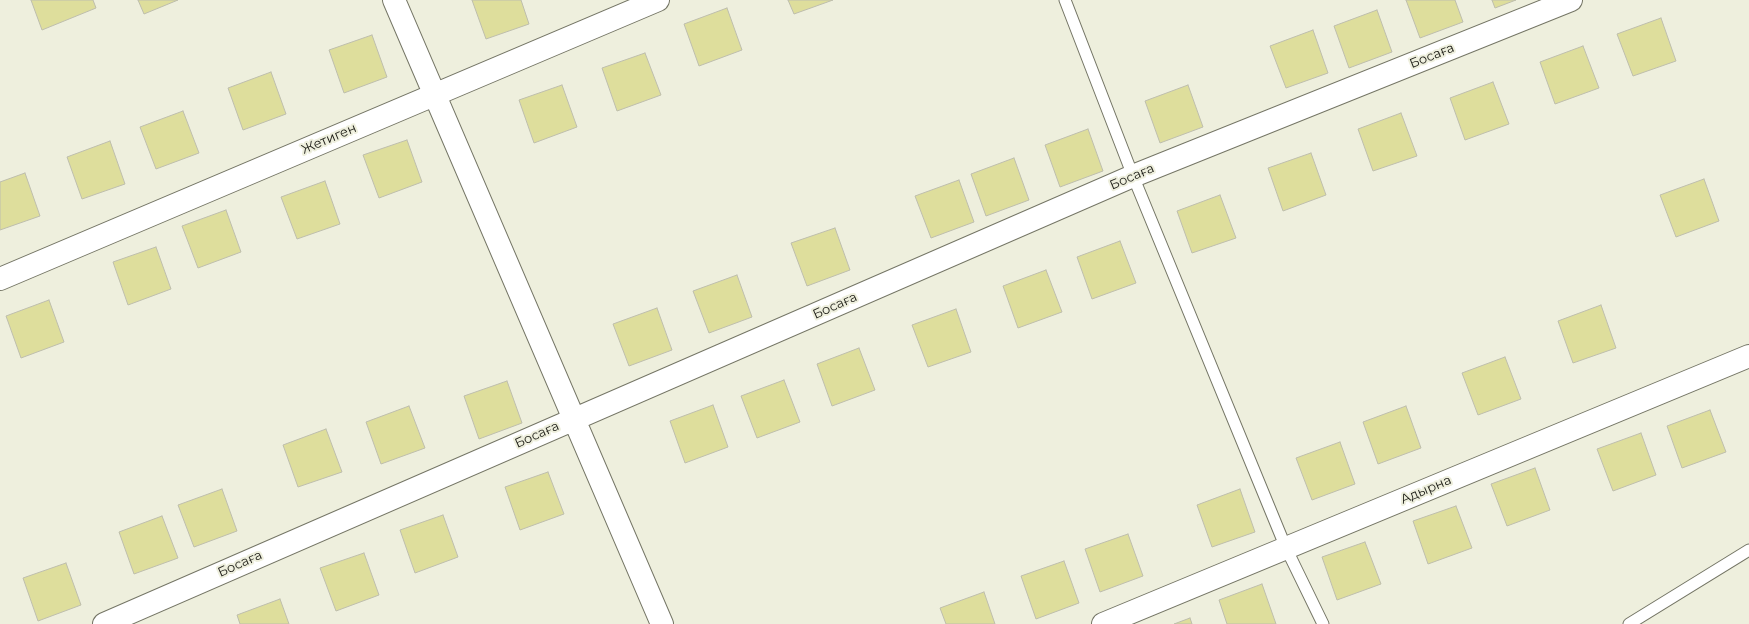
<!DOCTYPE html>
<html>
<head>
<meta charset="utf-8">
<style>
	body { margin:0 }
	canvas { display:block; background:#eeefdd }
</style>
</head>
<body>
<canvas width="1749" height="624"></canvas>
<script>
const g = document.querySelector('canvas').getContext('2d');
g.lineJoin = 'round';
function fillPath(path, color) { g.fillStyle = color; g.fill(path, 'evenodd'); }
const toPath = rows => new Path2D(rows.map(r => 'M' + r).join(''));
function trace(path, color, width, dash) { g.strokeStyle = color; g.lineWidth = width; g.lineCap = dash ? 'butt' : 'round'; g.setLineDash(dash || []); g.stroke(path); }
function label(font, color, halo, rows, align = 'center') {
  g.font = font + ' Montserrat,sans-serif'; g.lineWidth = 4; g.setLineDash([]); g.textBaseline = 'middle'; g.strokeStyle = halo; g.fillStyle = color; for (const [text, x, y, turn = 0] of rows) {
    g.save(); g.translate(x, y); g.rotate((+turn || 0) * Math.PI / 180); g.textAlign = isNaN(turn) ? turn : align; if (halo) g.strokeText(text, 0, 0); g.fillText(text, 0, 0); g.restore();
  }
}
const building = toPath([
	[31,0,93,0,96,8,42,30,31,0],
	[138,0,178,0,144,14,138,0],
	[472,0,521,0,529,24,486,39,472,0],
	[788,0,833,0,794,14,788,0],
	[1406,0,1455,0,1463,22,1420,38,1406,0],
	[1492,0,1516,0,1495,8,1492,0],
	[727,8,742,50,699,66,684,24,727,8],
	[1377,10,1392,52,1349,68,1334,26,1377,10],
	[1661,18,1676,61,1633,76,1617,34,1661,18],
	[1313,30,1328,73,1286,88,1270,46,1313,30],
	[372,35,387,77,344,93,329,50,372,35],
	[1583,46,1599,88,1555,104,1540,62,1583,46],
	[645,53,661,95,617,111,602,68,645,53],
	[271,72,286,114,243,130,228,88,271,72],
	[1493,82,1509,124,1465,140,1450,98,1493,82],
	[562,85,577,127,534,143,519,100,562,85],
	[1188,85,1203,127,1160,143,1145,101,1188,85],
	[183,111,199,153,156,169,140,127,183,111],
	[1401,113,1417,156,1373,171,1358,129,1401,113],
	[1088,129,1103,171,1060,187,1045,145,1088,129],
	[407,140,422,182,379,198,363,155,407,140],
	[110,141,125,184,82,199,67,157,110,141],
	[1311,153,1326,195,1283,211,1268,168,1311,153],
	[1014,158,1029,200,986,216,971,174,1014,158],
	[25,173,40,216,0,230,0,182,25,173],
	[1704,179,1719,221,1676,237,1660,195,1704,179],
	[959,180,974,222,931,238,915,196,959,180],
	[325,181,340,224,297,239,281,197,325,181],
	[1220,195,1236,238,1192,253,1177,211,1220,195],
	[226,210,241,252,198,268,182,226,226,210],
	[835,228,850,270,807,286,791,243,835,228],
	[1120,241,1136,283,1092,299,1077,257,1120,241],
	[156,247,171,289,128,305,113,262,156,247],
	[1046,270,1062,312,1018,328,1003,286,1046,270],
	[737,275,752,317,709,333,693,291,737,275],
	[49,300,64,342,21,358,6,316,49,300],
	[1601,305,1616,348,1573,363,1558,321,1601,305],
	[657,308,672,350,629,366,613,324,657,308],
	[956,309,971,352,928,367,912,325,956,309],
	[859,348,875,390,832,406,817,364,859,348],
	[1505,357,1521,399,1478,415,1462,373,1505,357],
	[784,380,800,422,757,438,741,396,784,380],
	[507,381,522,423,479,439,464,396,507,381],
	[713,405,728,447,685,463,670,421,713,405],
	[409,406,425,448,381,464,366,422,409,406],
	[1406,406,1421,448,1378,464,1363,422,1406,406],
	[1710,410,1726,452,1682,468,1667,426,1710,410],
	[326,429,342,472,298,487,283,445,326,429],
	[1641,433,1656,475,1613,491,1597,449,1641,433],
	[1340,442,1355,484,1312,500,1296,458,1340,442],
	[1535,468,1550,510,1507,526,1491,484,1535,468],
	[548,472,564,514,520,530,505,487,548,472],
	[222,489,237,531,194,547,178,505,222,489],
	[1240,489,1255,532,1212,547,1197,505,1240,489],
	[1456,506,1472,548,1428,564,1413,521,1456,506],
	[443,515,458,557,415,573,400,530,443,515],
	[162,516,178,558,134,574,119,532,162,516],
	[1128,534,1143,576,1100,592,1085,549,1128,534],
	[1365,542,1381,584,1337,600,1322,557,1365,542],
	[364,553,379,595,336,611,320,568,364,553],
	[1064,561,1079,603,1036,619,1021,576,1064,561],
	[66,563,81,605,38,621,23,578,66,563],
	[1262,584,1276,624,1227,624,1219,600,1262,584],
	[984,592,995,624,946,624,940,608,984,592],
	[280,599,289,624,240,624,237,615,280,599],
	[1190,618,1192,624,1174,624,1190,618]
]);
fillPath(building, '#dede9c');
trace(building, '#bebead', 1);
const lane = toPath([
	[1065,0,1133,176,1286,548,1323,624],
	[1629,624,1749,550]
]);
const street = toPath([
	[394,0,662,624],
	[0,279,658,0],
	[104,624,1133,176,1571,0],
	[1103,624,1749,356]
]);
trace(lane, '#757666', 13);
trace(street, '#757666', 24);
trace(lane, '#fff', 11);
trace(street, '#fff', 22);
label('13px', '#191913', '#eeefdd', [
	["Босаға",1432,56,-22],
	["Жетиген",329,139,-23],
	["Босаға",1132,177,-23],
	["Босаға",835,306,-24],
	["Босаға",537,435,-24],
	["Адырна",1426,490,-23],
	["Босаға",240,564,-24]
]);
</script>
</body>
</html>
